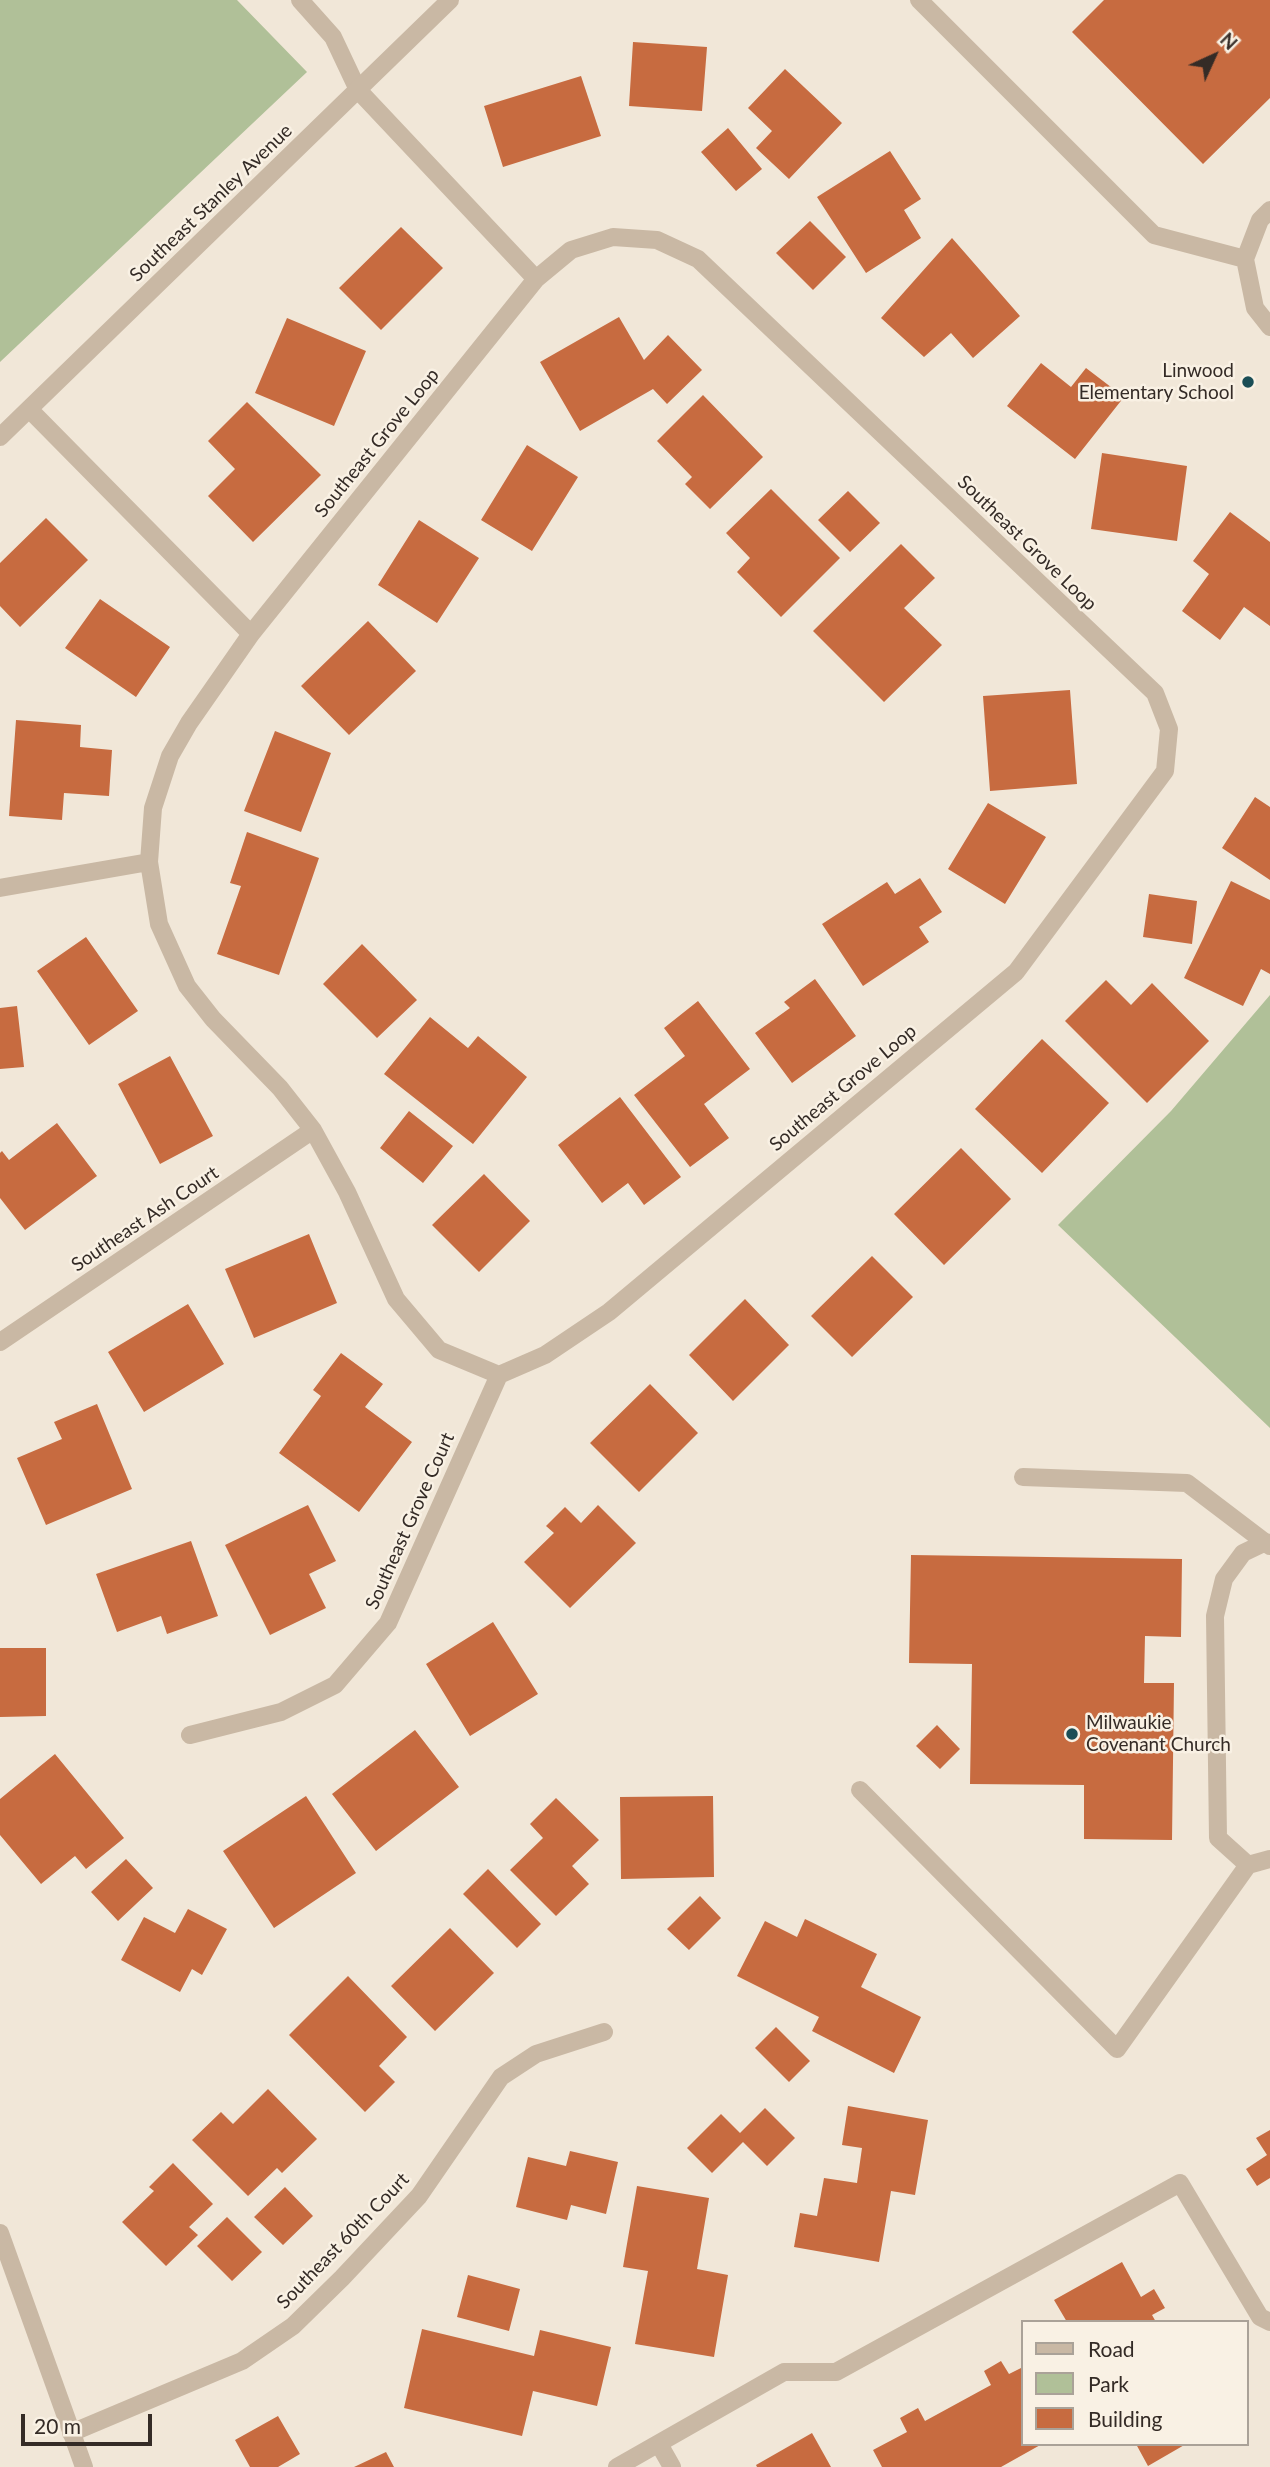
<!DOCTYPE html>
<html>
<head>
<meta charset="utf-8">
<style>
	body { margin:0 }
	#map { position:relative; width:1270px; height:2467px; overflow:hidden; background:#f1e7d8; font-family:Lato,sans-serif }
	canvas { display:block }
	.legend { position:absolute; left:1021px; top:2320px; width:228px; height:126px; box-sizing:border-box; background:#f9f1e4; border:2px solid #aaa298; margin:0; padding:9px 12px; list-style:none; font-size:21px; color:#342b26 }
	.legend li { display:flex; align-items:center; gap:14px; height:35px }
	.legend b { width:35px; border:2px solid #aaa298 }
	.north { position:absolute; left:1179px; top:21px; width:70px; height:70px; -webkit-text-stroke:5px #f9f1e4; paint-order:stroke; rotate:45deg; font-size:19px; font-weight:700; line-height:28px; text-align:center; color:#342b26 }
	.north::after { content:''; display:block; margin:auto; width:24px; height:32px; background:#342b26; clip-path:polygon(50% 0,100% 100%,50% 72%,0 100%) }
	.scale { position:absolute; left:21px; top:2414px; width:131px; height:32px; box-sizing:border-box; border:4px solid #342b26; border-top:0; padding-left:9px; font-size:21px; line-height:24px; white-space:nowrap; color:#342b26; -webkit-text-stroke:5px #f9f1e4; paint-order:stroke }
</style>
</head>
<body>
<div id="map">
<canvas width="1270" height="2467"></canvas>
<ul class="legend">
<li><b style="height:9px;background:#c9b8a4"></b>Road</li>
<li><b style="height:19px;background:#b0c098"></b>Park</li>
<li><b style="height:19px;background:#c76b40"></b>Building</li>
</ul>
<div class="north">N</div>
<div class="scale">20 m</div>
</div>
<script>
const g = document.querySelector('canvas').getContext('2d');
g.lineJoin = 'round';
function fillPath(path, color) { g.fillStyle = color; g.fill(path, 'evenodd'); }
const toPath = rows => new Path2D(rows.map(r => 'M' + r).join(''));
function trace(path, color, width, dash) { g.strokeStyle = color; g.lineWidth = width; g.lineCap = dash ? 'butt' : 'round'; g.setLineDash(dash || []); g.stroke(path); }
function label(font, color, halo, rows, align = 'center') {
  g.font = font + ' Lato,sans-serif'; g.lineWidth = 5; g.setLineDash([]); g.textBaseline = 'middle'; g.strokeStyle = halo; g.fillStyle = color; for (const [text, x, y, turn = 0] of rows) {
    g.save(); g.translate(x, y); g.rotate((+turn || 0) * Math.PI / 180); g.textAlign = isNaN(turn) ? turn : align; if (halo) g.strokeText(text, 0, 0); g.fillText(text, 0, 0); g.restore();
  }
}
fillPath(toPath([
	[0,0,237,0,307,72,0,362],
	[1270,995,1270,1428,1058,1225,1171,1111]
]), '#b0c098');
fillPath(toPath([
	[1104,0,1270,0,1270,98,1203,164,1072,32],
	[633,42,707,47,702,111,629,106],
	[785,69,842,123,789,179,756,148,772,131,748,108],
	[581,76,601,136,503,167,484,106],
	[728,128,762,169,736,191,701,152],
	[890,151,921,199,904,210,921,238,866,273,817,197],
	[810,221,846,257,813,290,776,253],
	[401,227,443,268,381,330,339,288],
	[952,238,1020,316,973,358,951,333,924,357,881,318],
	[619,317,644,360,668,335,702,370,667,404,653,389,580,431,540,362],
	[287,318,366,351,334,426,255,393],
	[1041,363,1071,387,1086,368,1124,397,1075,459,1007,406],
	[703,395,763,457,710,509,685,484,692,477,657,441],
	[247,402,321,475,253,542,208,496,235,469,208,441],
	[527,445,578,477,532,551,481,520],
	[1102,453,1187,466,1177,541,1091,529],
	[771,489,840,558,781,617,737,572,750,558,726,533],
	[848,491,880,523,850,552,818,520],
	[1230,512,1270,542,1270,626,1244,607,1220,640,1182,611,1209,574,1193,561],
	[46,518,88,560,20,627,0,606,0,563],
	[419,520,479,558,437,623,378,585],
	[901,544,935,578,904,608,942,645,884,702,813,631],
	[100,599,170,647,136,697,65,648],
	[368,621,416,671,349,735,301,686],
	[1070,690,1077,784,990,791,983,696],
	[16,720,81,725,80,747,112,750,109,796,64,793,62,820,9,816],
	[275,731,331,753,301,832,244,811],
	[1255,797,1270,807,1270,880,1222,848],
	[988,803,1046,837,1005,904,948,869],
	[247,832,319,858,279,975,217,954,241,886,230,883],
	[920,878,942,912,919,927,929,942,863,986,822,924,887,882,895,894],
	[1231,881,1270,900,1270,974,1261,969,1243,1006,1184,978],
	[1149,894,1197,901,1192,944,1143,937],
	[86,937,138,1011,89,1045,37,971],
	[362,944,417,1000,377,1038,323,984],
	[815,979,856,1036,792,1083,755,1033,790,1008,784,1002],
	[1106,980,1131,1005,1152,983,1209,1041,1147,1103,1065,1021],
	[698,1001,750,1069,704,1104,729,1138,690,1167,634,1095,685,1056,664,1028],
	[17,1006,24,1067,0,1069,0,1008],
	[430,1017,468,1048,478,1036,527,1077,473,1144,384,1074],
	[1042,1039,1109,1103,1042,1173,975,1109],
	[170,1056,213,1136,160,1164,118,1084],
	[620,1097,681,1177,644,1205,628,1183,602,1203,558,1145],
	[409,1111,453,1146,423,1183,380,1148],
	[57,1123,97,1176,25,1230,0,1198,0,1153,2,1151,9,1160],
	[961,1148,1011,1199,944,1265,894,1214],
	[484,1174,530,1221,479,1272,432,1225],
	[309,1234,337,1303,254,1338,225,1269],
	[872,1256,913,1297,852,1357,811,1316],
	[745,1299,789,1345,733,1401,689,1355],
	[188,1304,224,1364,144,1412,108,1352],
	[341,1353,383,1384,365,1407,412,1442,359,1512,279,1453,321,1396,313,1390],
	[650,1384,698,1433,639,1492,590,1443],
	[97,1404,132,1489,46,1525,17,1458,62,1439,54,1422],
	[308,1505,336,1561,309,1574,326,1608,270,1635,225,1545],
	[598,1505,636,1543,570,1608,524,1562,554,1533,546,1526,565,1507,581,1523],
	[191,1541,218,1616,167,1634,161,1616,117,1632,96,1574],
	[911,1555,1182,1559,1181,1637,1145,1636,1144,1683,1174,1683,1172,1840,1084,1839,1084,1785,970,1784,972,1664,909,1663],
	[493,1622,538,1694,470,1736,426,1664],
	[0,1648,46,1648,46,1716,0,1717],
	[937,1725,960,1749,940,1769,916,1746],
	[415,1730,459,1787,376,1851,332,1794],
	[55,1754,124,1838,86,1869,75,1856,41,1884,0,1835,0,1799],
	[306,1796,356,1873,274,1928,223,1851],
	[713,1796,714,1877,621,1879,620,1797],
	[556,1798,599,1840,572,1866,589,1884,556,1916,510,1870,543,1838,530,1824],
	[126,1859,153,1888,118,1921,91,1892],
	[488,1869,541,1924,517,1948,463,1894],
	[700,1896,721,1918,689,1950,667,1929],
	[188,1909,227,1929,202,1975,192,1969,180,1992,121,1960,144,1917,175,1933],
	[805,1919,877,1954,861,1987,921,2017,894,2073,812,2031,819,2017,737,1976,765,1921,797,1937],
	[450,1928,494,1973,435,2031,391,1986],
	[348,1976,407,2037,379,2066,395,2082,365,2112,289,2035],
	[776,2027,810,2061,789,2082,755,2048],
	[268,2089,317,2139,282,2173,277,2168,248,2196,192,2140,221,2112,233,2124],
	[848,2106,928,2120,915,2195,891,2191,879,2262,794,2247,800,2213,817,2216,824,2178,857,2183,862,2148,842,2145],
	[765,2108,795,2138,767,2166,743,2142,712,2173,687,2148,721,2114,740,2133],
	[1270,2130,1270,2178,1257,2186,1246,2169,1267,2155,1256,2138],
	[570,2151,618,2162,606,2214,571,2205,567,2220,516,2207,528,2157,566,2166],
	[173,2163,213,2204,189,2227,198,2235,166,2266,122,2222,154,2191,149,2187],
	[637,2186,709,2198,697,2269,728,2275,714,2357,635,2344,648,2271,623,2267],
	[285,2187,313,2216,283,2245,254,2217],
	[227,2217,262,2252,232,2281,197,2246],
	[1122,2262,1141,2297,1154,2289,1165,2308,1152,2315,1156,2322,1067,2322,1054,2300],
	[468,2275,520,2289,509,2331,457,2317],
	[422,2329,534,2356,540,2330,611,2347,597,2406,533,2391,522,2436,404,2408],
	[1001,2361,1009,2374,1023,2367,1023,2444,1042,2444,1001,2467,882,2467,873,2450,907,2432,900,2418,918,2408,925,2421,991,2385,984,2371],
	[278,2416,300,2454,278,2467,250,2467,235,2440],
	[812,2433,831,2467,757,2467,756,2465],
	[1136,2444,1186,2444,1148,2466],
	[386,2452,394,2467,354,2467]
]), '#c76b40');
trace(toPath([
	[300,0,333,37,358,90],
	[919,0,1154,235,1245,259],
	[1270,210,1260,220,1245,259,1255,308,1270,327],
	[1023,1477,1187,1483,1270,1546],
	[1266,1542,1243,1553,1224,1579,1215,1616,1218,1838,1248,1865,1270,1859],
	[860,1790,1117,2049,1248,1865],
	[659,2444,672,2467],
	[617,2467,784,2372,836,2372,1180,2183,1260,2317,1270,2322]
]), '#c9b8a4', 18);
trace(toPath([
	[358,90,536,279],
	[613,237,657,240,698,259,1155,693,1169,729,1165,771,1016,972,609,1312,545,1355,499,1375,439,1350,396,1299,347,1192,313,1130,280,1088,213,1019,187,986,159,924,149,862,153,808,170,756,189,723,251,634,536,279,571,250,613,237],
	[29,409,251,634],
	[0,437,450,0],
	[0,888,149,862],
	[0,1342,313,1130],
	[190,1735,281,1712,335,1685,388,1623,499,1375],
	[71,2433,242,2361,293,2326,342,2278,419,2196,501,2077,536,2054,604,2032]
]), '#c9b8a4', 18);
trace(toPath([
	[0,2233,84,2467]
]), '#c9b8a4', 18);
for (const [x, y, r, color] of [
	[1248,382,7,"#1b4e56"],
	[1072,1734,7,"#1b4e56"]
]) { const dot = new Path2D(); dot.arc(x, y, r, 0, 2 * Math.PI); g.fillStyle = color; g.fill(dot); trace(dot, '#f9f1e4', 2.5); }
label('19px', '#342b26', '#f9f1e4', [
	["Southeast Stanley Avenue",211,203,-44],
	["Southeast Grove Loop",377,443,-51],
	["Southeast Grove Loop",1027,543,44],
	["Southeast Grove Loop",843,1088,-40],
	["Southeast Ash Court",145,1219,-34],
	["Southeast Grove Court",410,1521,-66],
	["Southeast 60th Court",343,2241,-46]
]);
label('19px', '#342b26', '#f9f1e4', [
	["Linwood",1234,371],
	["Elementary School",1234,393],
	["Milwaukie",1086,1723,"left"],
	["Covenant Church",1086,1745,"left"]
], 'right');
</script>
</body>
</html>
